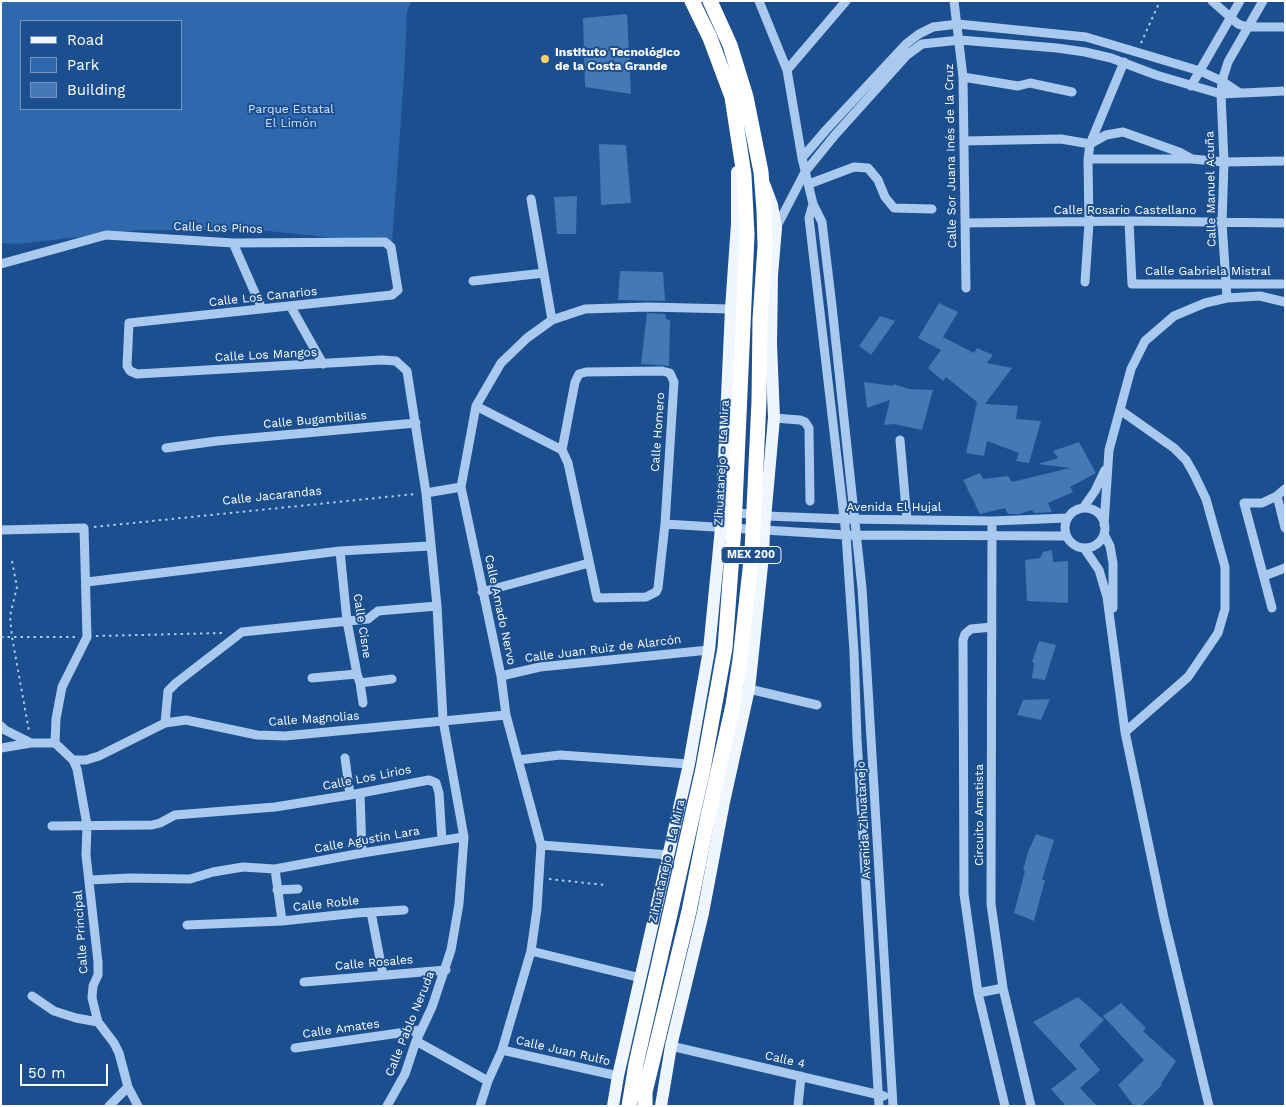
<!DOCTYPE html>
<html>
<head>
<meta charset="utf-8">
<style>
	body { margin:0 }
	#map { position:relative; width:1286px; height:1107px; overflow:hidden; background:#1b4f8f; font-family:"Work Sans",sans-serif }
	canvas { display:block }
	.frame { position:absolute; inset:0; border:2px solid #fff; pointer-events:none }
	.legend { position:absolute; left:20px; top:20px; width:162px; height:90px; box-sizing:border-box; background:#1b4f8f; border:1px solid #7695bc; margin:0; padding:6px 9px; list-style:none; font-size:15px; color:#fff }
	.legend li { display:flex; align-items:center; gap:10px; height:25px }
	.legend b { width:25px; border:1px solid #7695bc }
	.scale { position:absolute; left:20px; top:1064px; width:88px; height:22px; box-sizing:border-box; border:2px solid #fff; border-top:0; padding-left:6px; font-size:15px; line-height:18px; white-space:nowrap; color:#fff; -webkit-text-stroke:4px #1b4f8f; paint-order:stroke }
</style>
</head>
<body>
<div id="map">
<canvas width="1286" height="1107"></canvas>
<div class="frame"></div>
<ul class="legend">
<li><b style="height:6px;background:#f0f6ff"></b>Road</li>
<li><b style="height:14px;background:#2e69ad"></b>Park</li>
<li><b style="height:14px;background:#4478b7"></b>Building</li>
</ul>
<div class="scale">50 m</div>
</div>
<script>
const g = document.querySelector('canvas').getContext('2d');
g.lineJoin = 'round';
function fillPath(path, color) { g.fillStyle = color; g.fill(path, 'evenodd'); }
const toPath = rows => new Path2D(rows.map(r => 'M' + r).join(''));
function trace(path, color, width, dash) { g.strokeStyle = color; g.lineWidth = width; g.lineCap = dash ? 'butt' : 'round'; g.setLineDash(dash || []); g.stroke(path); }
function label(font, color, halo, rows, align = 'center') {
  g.font = font + ' "Work Sans",sans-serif'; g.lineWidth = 4; g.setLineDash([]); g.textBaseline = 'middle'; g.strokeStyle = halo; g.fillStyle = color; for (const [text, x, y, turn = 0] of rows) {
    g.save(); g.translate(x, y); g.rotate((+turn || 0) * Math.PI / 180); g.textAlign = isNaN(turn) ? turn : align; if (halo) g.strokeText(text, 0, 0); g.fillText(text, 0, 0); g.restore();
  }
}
fillPath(toPath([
	[1,1,412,1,407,11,404,77,392,244,259,230,140,230,18,244,1,243],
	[21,21,181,21,181,109,21,109]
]), '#2e69ad');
fillPath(toPath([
	[627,14,631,94,585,87,583,18],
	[599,144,626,145,631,203,601,205],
	[577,196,576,234,557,234,554,197],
	[620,271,663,272,665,301,618,300],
	[939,303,958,312,943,337,974,353,977,348,993,355,987,363,1012,368,985,404,1018,406,1016,419,1041,421,1029,463,1016,461,1019,453,987,441,984,456,966,453,977,402,946,377,943,381,928,368,941,350,918,338],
	[647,313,665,314,666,319,670,320,669,366,641,364],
	[880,316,895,321,871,355,859,346],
	[864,382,893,386,893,384,909,389,933,390,922,430,894,424,884,425,890,400,867,408],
	[1079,442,1096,473,1070,487,1073,492,1048,503,1052,512,1034,513,1032,510,1019,514,1008,514,1005,508,980,514,963,480,980,473,983,479,1008,476,1012,482,1070,468,1038,464,1058,458,1053,451],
	[1052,550,1053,562,1068,561,1068,603,1027,601,1025,560,1040,558,1043,552],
	[1039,641,1056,645,1045,680,1032,678,1034,663,1032,662],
	[1050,699,1041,720,1017,715,1023,700],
	[1036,834,1054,840,1042,880,1045,880,1034,921,1014,913,1025,871,1023,870,1028,852],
	[1078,997,1104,1020,1079,1045,1100,1070,1080,1088,1097,1106,1066,1106,1051,1089,1077,1069,1033,1022],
	[1121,1003,1146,1028,1143,1031,1176,1061,1161,1084,1162,1085,1141,1106,1134,1106,1118,1085,1144,1060,1103,1016]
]), '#4478b7');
trace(toPath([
	[1141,43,1160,1],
	[94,527,415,494],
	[12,561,17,587,10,616,12,637,29,731],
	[96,636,224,633],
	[1,637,76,637],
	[549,879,605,885]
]), '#a9c9ee', 2, [2.5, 4]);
trace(toPath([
	[759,1,787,70,802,158,813,204,822,222,832,306,862,588,893,1106],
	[954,1,963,77,966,288],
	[1212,1,1238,24,1247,27,1285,27],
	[787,70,846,1],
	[963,77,1018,86,1030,83,1072,92],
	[1191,86,1240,1],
	[964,141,1061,139,1090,144,1106,135,1123,132,1179,152,1192,159],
	[802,158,826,130,906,44,919,34,933,27,958,24,1086,37,1200,71,1222,81,1238,92],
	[1088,159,1192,159,1224,162,1285,161],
	[809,184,854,167,868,168,878,180,885,197,894,208,932,209],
	[531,199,552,320],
	[813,204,809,218,846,535,854,652,857,738,879,1106],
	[1129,221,1132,284,1285,284],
	[965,223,1129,221,1285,223],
	[776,228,805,172,835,135,907,55,922,44,960,40,1057,48,1085,52,1111,58,1156,75,1221,94,1285,91],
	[233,243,262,309],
	[1,264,106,235,233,243,385,242,391,247,398,290,392,295,129,323,127,366,130,371,137,374,382,360,396,361,407,371,426,493,437,606,443,720,464,837,459,904,451,950,432,1007,416,1041,405,1074,387,1106],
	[473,281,544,273],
	[1085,282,1089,223,1088,159,1090,144,1124,62],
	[1227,298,1222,223,1224,162,1221,94,1222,81,1228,62,1263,1],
	[291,307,323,364],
	[662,371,670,373,674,382,665,524,658,588,656,592,646,597,597,598,568,463,562,450,575,382,579,374,586,372,662,371],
	[476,406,562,450],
	[1120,410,1174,448,1186,460,1194,474,1206,499,1225,567,1225,609,1218,633,1188,677,1125,732],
	[774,418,800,420,805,422,809,428,810,501],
	[900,440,907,520],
	[166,448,217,441,416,423],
	[426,493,461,487],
	[1277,496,1285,528],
	[1083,508,1095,491,1105,470],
	'1065 528a20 20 0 1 1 40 0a20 20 0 1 1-40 0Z',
	[730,512,766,516,845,519,992,521,1067,518],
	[992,521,991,904,1003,988,1031,1106],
	[665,524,846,535,1066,536],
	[1104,525,1109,450,1131,369,1145,341,1174,316,1205,303,1227,298,1260,296,1285,302],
	[1,530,84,528,87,637,62,687,56,719,55,743,73,760,77,769,87,825,86,855,98,962,98,975,93,986,92,998,98,1022,114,1043,119,1053,128,1087,138,1106],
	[1104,534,1110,546,1113,563,1113,608],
	[1084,548,1099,570,1107,597,1125,732,1164,918,1209,1106],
	[340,551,347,621,357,674,360,683,363,703],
	[1264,576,1285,568],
	[87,582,340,551,430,546],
	[482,592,589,563],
	[1272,608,1244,503,1262,503,1277,496,1285,489],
	[992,627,971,629,965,634,963,640,964,894,978,993,1005,1106],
	[501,676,540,667,709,650],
	[312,678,357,674],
	[360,683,392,679],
	[749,689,817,705],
	[165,723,168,691,176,683,242,632,368,619,378,611,437,606],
	[1,726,5,730,31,743,55,743],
	[1,748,31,743],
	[345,758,350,795],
	[73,760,86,760,99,756,165,723,186,720,257,735,285,736,506,715],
	[518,760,560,755,689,764],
	[360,793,362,853],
	[52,826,152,825,160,823,175,815,275,807,350,795,429,780,436,783,439,793,442,840],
	[541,845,669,855],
	[275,869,282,921],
	[90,880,130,878,190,879,213,872,243,867,275,869,362,853,464,837],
	[277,890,298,889],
	[371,912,383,975],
	[187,925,282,921,357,913,404,910],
	[531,951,641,978],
	[304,982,446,970],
	[978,993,1003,988],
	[32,996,54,1011,76,1018,98,1022],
	[416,1041,488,1081],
	[671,1046,884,1096],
	[295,1048,420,1030],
	[502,1050,618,1076],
	[109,1106,128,1087],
	[480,1106,488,1081,502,1050,531,951,537,909,541,845,506,715,501,676,461,487,476,406,501,363,527,338,552,320,585,309,648,307,731,309],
	[798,1106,801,1076]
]), '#a9c9ee', 9);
trace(toPath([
	[613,1106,618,1076,689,764,709,650,721,528,731,309,737,224,737,172],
	[661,1106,671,1046,703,913,724,802,749,689,753,652,763,556,764,530,774,418,771,344,772,275,776,228,772,205,765,186]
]), '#f0f6ff', 12);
trace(toPath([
	[629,1106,636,1064,703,769,725,648,734,528,747,235,744,175,732,97,710,38,692,1],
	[645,1106,645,1092,689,911,707,821,733,705,740,660,752,551,759,401,760,319,765,246,764,210,761,172,746,97,730,45,710,1]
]), '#fff', 15);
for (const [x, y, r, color] of [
	[545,59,5,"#ffd166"]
]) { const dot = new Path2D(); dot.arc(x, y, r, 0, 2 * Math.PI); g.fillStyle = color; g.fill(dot); trace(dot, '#1b4f8f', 2); }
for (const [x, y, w] of [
	[751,555,60]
]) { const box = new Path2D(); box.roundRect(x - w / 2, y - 8.5, w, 17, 4); g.fillStyle = '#1b4f8f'; g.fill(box); trace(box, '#fff', 1); }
label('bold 11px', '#fff', null, [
	["MEX 200",751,555]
]);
label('bold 12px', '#fff', '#1b4f8f', [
	["Instituto Tecnológico",555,52],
	["de la Costa Grande",555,66]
], 'left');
label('12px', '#cfe3fa', '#1b4f8f', [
	["Parque Estatal",291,109],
	["El Limón",291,123]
]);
label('12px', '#fff', '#1b4f8f', [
	["Calle Sor Juana Inés de la Cruz",951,156,-91],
	["Calle Manuel Acuña",1211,189,-91],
	["Calle Rosario Castellano",1125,210],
	["Calle Los Pinos",218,228,2],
	["Calle Gabriela Mistral",1208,271],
	["Calle Los Canarios",263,297,-6],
	["Calle Los Mangos",266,355,-3],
	["Calle Bugambilias",315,420,-5],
	["Calle Homero",658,432,-86],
	["Zihuatanejo - La Mira",722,463,-87],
	["Calle Jacarandas",272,496,-6],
	["Avenida El Hujal",894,507],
	["Calle Amado Nervo",500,610,78],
	["Calle Cisne",362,626,81],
	["Calle Juan Ruiz de Alarcón",603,649,-7],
	["Calle Magnolias",314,719,-4],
	["Calle Los Lirios",367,778,-11],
	["Circuito Amatista",979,815,-90],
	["Avenida Zihuatanejo",864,820,-93],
	["Calle Agustín Lara",367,840,-10],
	["Zihuatanejo - La Mira",667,861,-77],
	["Calle Roble",326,904,-6],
	["Calle Principal",81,932,-94],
	["Calle Rosales",374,963,-5],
	["Calle Pablo Neruda",410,1024,-68],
	["Calle Amates",341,1029,-8],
	["Calle Juan Rulfo",563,1051,13],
	["Calle 4",785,1060,13]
]);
</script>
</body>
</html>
